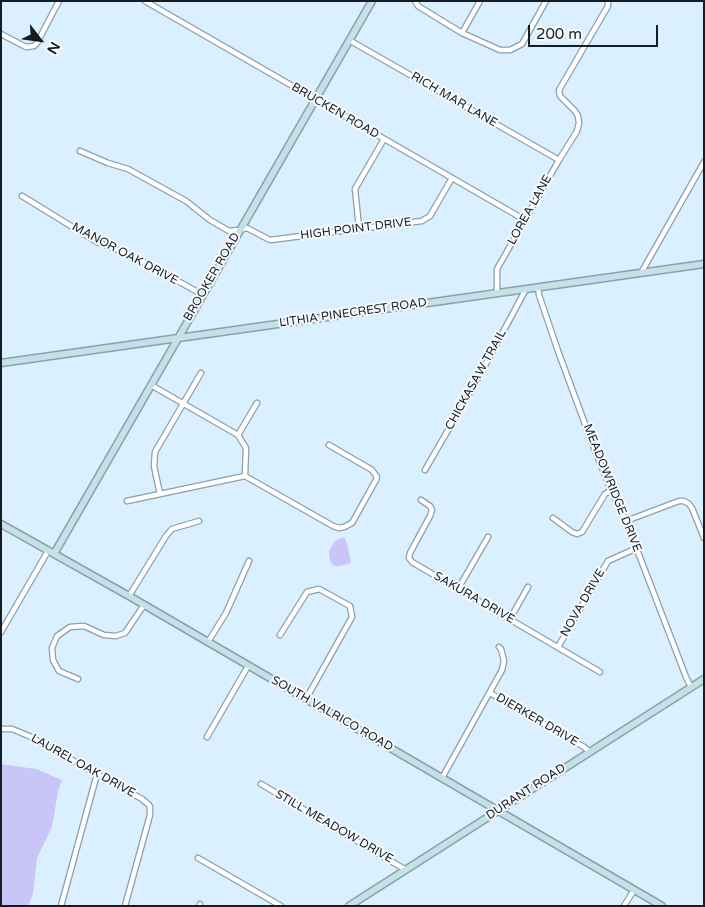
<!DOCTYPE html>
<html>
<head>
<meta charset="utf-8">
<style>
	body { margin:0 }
	#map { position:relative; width:705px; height:907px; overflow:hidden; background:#daf0fe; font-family:"Varela Round",sans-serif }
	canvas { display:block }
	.frame { position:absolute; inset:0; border:2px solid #151d22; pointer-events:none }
	.north { position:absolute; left:15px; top:15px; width:50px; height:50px; -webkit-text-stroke:4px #f6fafd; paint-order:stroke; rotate:120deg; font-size:14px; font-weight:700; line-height:20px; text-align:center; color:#151d22 }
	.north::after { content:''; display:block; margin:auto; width:18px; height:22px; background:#151d22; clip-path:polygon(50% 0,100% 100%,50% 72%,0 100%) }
	.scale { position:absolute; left:528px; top:25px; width:130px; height:22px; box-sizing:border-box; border:2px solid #151d22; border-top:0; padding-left:6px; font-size:15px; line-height:18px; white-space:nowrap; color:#151d22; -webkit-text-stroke:4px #f6fafd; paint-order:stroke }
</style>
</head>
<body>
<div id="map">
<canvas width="705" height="907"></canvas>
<div class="frame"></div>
<div class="north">N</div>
<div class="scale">200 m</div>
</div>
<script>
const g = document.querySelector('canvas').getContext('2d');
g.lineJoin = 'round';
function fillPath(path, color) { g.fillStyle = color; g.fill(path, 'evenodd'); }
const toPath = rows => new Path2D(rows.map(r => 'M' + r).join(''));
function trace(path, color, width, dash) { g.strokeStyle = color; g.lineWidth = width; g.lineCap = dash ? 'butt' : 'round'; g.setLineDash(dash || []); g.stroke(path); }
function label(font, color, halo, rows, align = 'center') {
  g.font = font + ' "Varela Round",sans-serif'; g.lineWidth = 4; g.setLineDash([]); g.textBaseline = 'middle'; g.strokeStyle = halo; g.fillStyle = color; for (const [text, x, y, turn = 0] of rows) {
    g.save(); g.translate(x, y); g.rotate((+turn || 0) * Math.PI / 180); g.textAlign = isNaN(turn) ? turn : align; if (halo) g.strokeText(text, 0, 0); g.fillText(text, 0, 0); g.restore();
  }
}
fillPath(toPath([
	[344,537,347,543,351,563,339,566,334,566,330,561,329,551,335,541],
	[1,764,36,769,62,780,58,792,52,827,37,858,33,894,28,906,1,906]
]), '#c9c6f7');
const street = toPath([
	[145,1,525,220],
	[415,1,418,6,462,33,500,50,510,50,522,44,546,1],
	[462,33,480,1],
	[1,34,26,47,34,46,37,43,59,1],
	[349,40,559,160],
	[80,151,108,163,128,169,186,201,210,220,229,231,239,230,247,228,270,240,422,221,430,216,452,178],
	[22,196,97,242,133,256,203,295],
	[359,228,355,189,384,139],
	[641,273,704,162],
	[538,287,539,295,558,351,592,443,611,490,626,521,686,677,691,687],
	[497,293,497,269,559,160,577,131,579,123,578,116,575,111,560,96,559,90,608,6,608,1],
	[151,385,238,435,246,448,245,476],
	[238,435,257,403],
	[425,470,481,373,526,289],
	[160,494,154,466,155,452,201,373],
	[421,500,430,506,432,510,430,516,410,553,409,558,412,562,600,672],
	[127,501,245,476,333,526,339,528,344,527,352,523,376,480,377,477,372,470,329,445],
	[553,518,572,532,577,534,582,532,605,494,611,490],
	[626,521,679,501,684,501,689,504,692,508,704,538],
	[458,589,488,537],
	[129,596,166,536,172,529,199,521],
	[510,619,528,587],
	[1,632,48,551],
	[280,635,307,592,319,589,350,606,352,617,306,699],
	[208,642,226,613,249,561],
	[558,647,608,561,637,548],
	[78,679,59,671,53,660,52,648,57,636,70,627,84,626,104,635,116,636,125,633,144,605],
	[490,693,584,747,590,752],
	[1,729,12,729,29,736,142,799,149,805,150,807,150,815,125,906],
	[207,737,248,666],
	[442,778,502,670,504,661,501,649,499,647],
	[261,784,406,870],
	[198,858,281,906],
	[61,906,97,774],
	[199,906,200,904],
	[624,906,634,890]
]);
const secondary = toPath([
	[1,363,704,264],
	[1,524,129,596,662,906],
	[54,554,372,1],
	[349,906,704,679]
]);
trace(street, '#8b9fac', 7);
trace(secondary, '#8b9fac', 9);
trace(street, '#fff', 4.5);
trace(secondary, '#c4e1e6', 6);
label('12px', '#151d22', '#f6fafd', [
	["RICH MAR LANE",454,100,30],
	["BRUCKEN ROAD",335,111,30],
	["LOREA LANE",530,210,-61],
	["HIGH POINT DRIVE",356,229,-7],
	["MANOR OAK DRIVE",125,254,28],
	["BROOKER ROAD",212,277,-60],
	["LITHIA PINECREST ROAD",353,313,-8],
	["CHICKASAW TRAIL",476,380,-61],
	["MEADOWRIDGE DRIVE",612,488,68],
	["SAKURA DRIVE",474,598,30],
	["NOVA DRIVE",583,603,-60],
	["SOUTH VALRICO ROAD",332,714,30],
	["DIERKER DRIVE",537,720,30],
	["LAUREL OAK DRIVE",83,766,29],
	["DURANT ROAD",526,792,-33],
	["STILL MEADOW DRIVE",334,827,30]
]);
</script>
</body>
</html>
